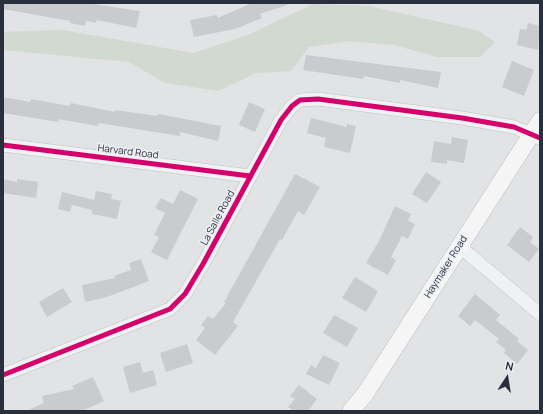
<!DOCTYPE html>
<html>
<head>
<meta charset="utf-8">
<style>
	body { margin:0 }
	#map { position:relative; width:543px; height:414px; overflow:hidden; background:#e1e3e5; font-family:Manrope,sans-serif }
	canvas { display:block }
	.frame { position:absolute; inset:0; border:4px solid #292f3d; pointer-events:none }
	.north { position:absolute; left:487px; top:358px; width:40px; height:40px; -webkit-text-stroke:3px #eef0f5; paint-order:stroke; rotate:12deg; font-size:11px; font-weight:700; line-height:16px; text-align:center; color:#292f3d }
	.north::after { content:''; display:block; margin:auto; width:14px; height:18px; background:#292f3d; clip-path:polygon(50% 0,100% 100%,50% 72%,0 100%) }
</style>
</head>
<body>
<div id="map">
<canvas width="543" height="414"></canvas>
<div class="frame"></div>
<div class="north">N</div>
</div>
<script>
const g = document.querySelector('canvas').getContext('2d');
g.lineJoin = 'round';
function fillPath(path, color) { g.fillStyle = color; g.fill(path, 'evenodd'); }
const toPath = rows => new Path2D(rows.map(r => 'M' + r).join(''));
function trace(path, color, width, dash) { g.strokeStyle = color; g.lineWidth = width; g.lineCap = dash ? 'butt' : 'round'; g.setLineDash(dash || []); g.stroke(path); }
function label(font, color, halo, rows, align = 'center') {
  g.font = font + ' Manrope,sans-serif'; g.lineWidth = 3; g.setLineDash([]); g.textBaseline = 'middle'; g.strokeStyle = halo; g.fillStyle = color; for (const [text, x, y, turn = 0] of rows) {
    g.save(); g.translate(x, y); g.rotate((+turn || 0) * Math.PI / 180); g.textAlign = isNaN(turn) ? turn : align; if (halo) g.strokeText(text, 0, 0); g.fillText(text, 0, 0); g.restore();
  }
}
fillPath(toPath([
	[313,4,370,6,479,31,495,42,480,57,437,57,394,45,350,41,309,47,291,71,256,73,218,91,165,83,129,62,3,50,3,32,63,30,193,53,248,35]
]), '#d1d9d1');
fillPath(toPath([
	[3,3,86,3,140,11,136,28,97,20,96,23,86,21,85,26,70,23,70,21,3,9],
	[252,3,287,3,287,5,260,14,262,18,235,29,194,37,190,20,217,15,218,18],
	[528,23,540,26,538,50,517,45,520,29,526,30],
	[306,55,441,72,438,88,400,80,400,83,364,76,363,79,303,70],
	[512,61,534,70,524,96,502,87],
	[3,97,30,102,31,99,70,106,71,103,115,112,115,110,157,116,158,114,221,126,218,141,180,132,180,136,99,123,98,126,58,119,58,122,3,113],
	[249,102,265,109,255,132,239,125],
	[311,118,347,127,347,124,356,126,350,153,324,147,326,138,307,133],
	[452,137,468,140,464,163,447,160,447,164,431,162,434,141,451,144],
	[426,172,441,182,427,203,412,194],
	[295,174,320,187,304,215,298,211,282,240,280,239,233,322,238,326,215,355,196,340,205,328,201,325,208,316,213,319,226,303,224,302],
	[3,179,17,182,17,179,38,182,36,198,3,193],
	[180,190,198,199,167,260,151,252,159,237,154,235,165,213,155,208,161,198,173,204],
	[96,191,112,194,111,199,121,201,117,219,92,214,92,210,72,205,70,212,58,209,62,192,94,200],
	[395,206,411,214,408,221,415,224,408,239,402,236,391,257,396,260,388,275,366,263,379,241],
	[520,227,533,237,530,242,539,249,529,262,507,245],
	[141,259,149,281,107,297,85,302,82,285,115,278,114,276,131,270,129,263],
	[355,277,378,291,366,312,342,298],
	[63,288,72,302,47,317,39,302],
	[475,294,500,315,496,320,519,339,517,341,528,350,517,364,504,353,506,350,496,342,499,339,475,320,470,326,458,316],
	[334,315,358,328,347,347,323,333],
	[187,344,193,363,166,372,160,353],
	[323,355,340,363,329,385,306,374,311,365,316,368],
	[140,362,143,373,153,370,157,385,130,393,123,367],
	[93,377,104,401,82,411,26,411,44,403,42,396,74,389,72,386],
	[299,385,317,399,308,411,294,411,288,407,295,399,290,396]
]), '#c9cbcd');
const minor = toPath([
	[3,145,250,176],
	[459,246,540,314],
	[3,375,170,309,185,294,203,264,281,120,292,106,300,100,318,99,462,118,514,127,540,138]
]);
const major = toPath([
	[351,411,365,394,540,121]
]);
trace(minor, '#bfc1c3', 14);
trace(major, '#bdbfc3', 18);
trace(minor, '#f0f1f2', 13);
trace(major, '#f5f5f6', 17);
trace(toPath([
	[3,145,250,176],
	[3,375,170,309,185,294,203,264,281,120,292,106,300,100,318,99,462,118,514,127,540,138]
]), '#d6006c', 5);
label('10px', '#292f3d', '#eef0f5', [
	["Harvard Road",128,152,7],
	["La Salle Road",218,218,-62],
	["Haymaker Road",446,267,-58]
]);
</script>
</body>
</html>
